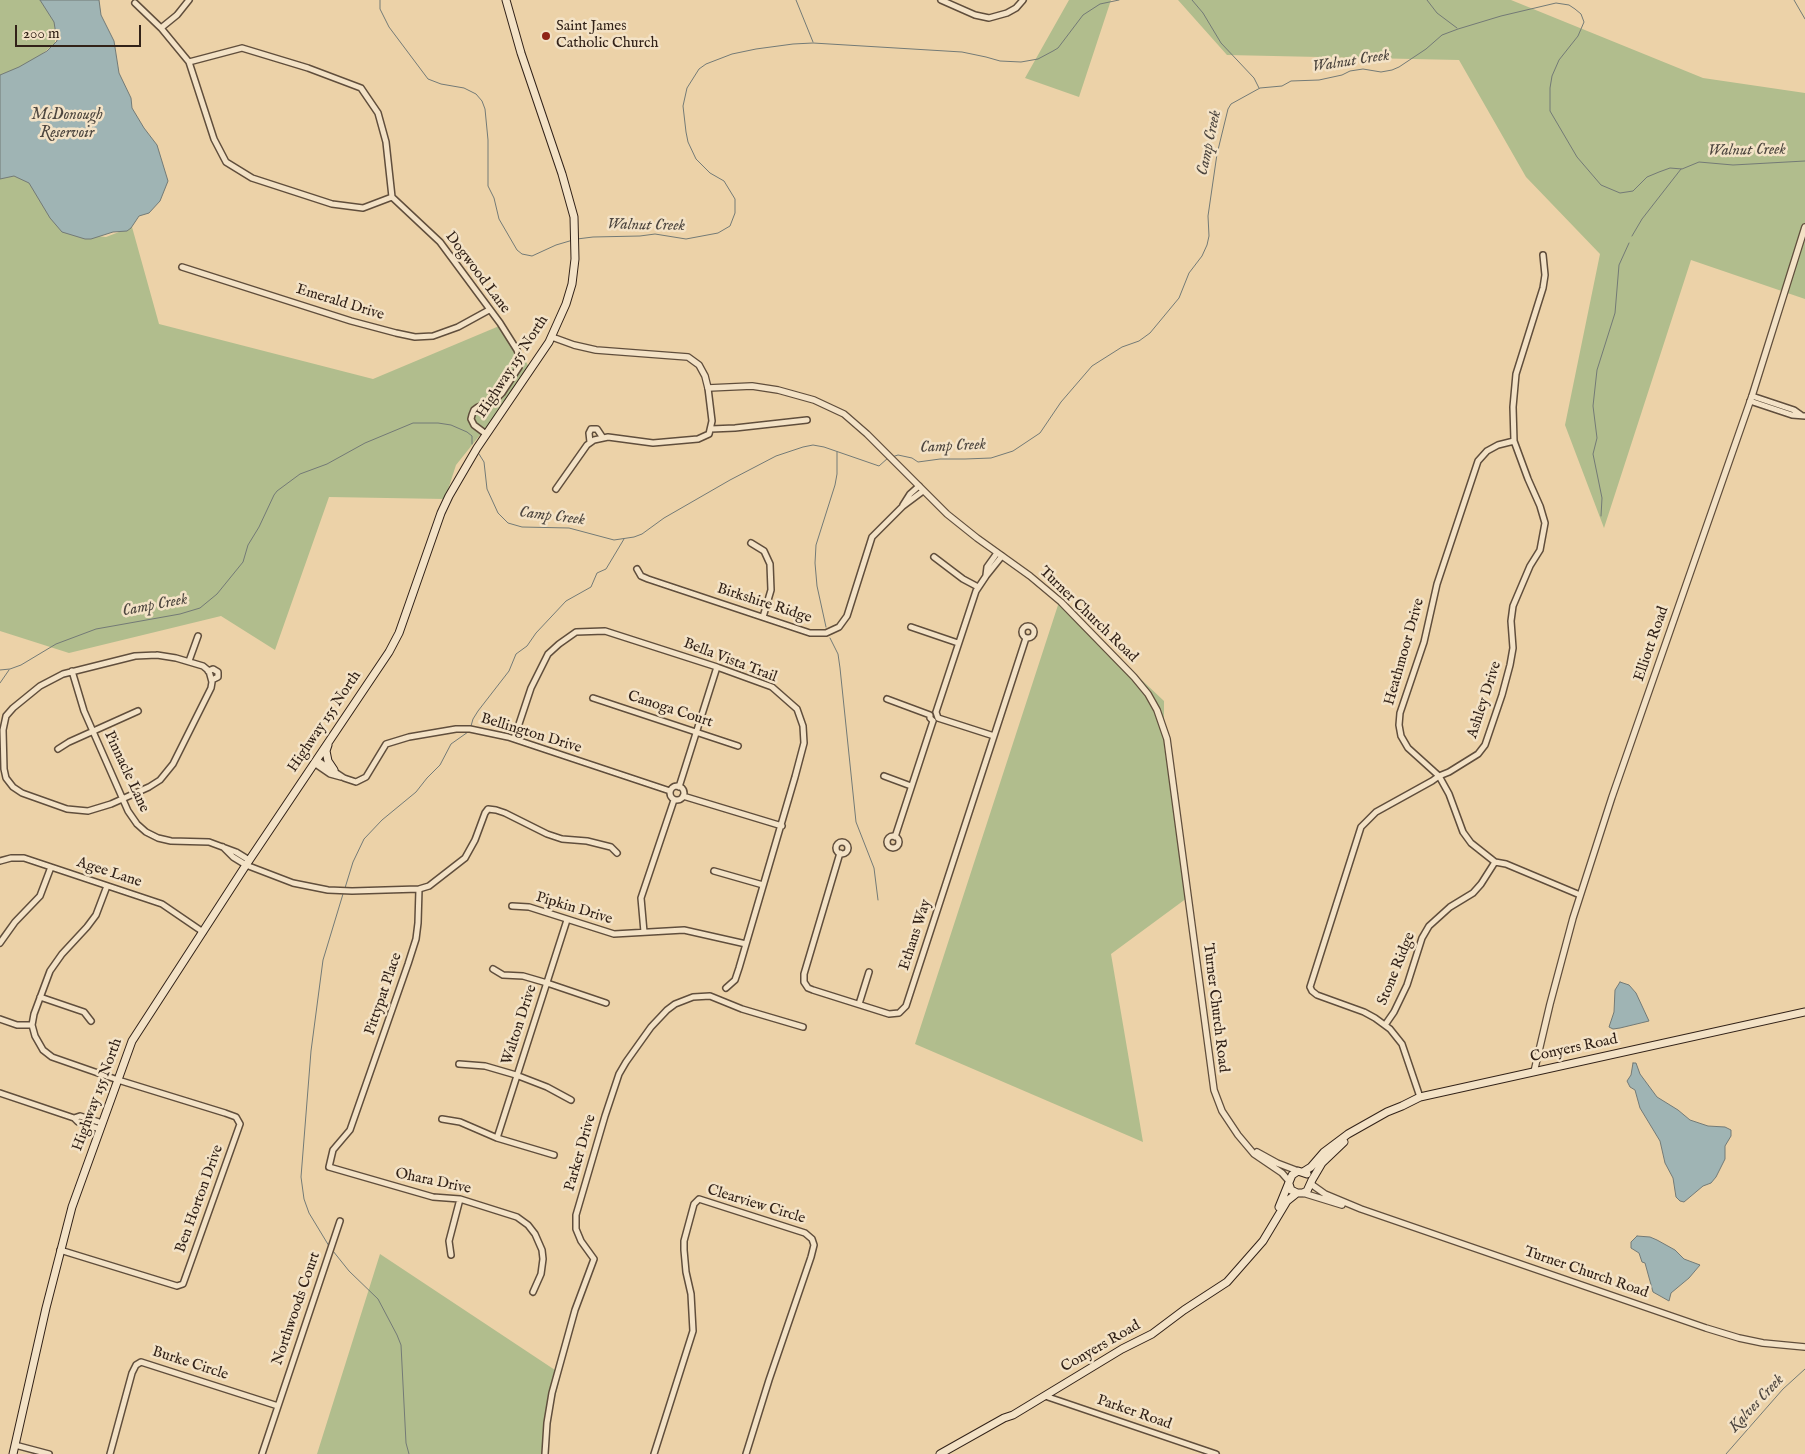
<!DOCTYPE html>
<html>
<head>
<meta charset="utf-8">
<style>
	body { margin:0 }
	#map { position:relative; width:1805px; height:1454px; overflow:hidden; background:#ecd2a8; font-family:"IM FELL English",serif }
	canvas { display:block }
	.scale { position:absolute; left:15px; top:25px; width:126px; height:22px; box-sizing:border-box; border:2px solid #322218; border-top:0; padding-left:6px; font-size:15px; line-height:18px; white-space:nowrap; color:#322218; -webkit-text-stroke:4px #f3e2c6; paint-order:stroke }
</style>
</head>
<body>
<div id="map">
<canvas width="1805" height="1454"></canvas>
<div class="scale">200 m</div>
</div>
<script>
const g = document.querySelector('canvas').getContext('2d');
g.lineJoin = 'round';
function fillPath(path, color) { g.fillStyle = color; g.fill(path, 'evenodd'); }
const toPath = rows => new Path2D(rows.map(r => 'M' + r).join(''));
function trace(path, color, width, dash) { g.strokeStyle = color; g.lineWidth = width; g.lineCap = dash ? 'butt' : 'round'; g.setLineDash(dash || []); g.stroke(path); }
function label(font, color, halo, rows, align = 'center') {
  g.font = font + ' "IM FELL English",serif'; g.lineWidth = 5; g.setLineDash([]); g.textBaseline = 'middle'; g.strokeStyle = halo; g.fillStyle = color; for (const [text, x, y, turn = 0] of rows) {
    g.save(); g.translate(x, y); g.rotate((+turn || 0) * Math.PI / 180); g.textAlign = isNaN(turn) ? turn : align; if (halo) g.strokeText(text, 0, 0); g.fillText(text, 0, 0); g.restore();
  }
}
fillPath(toPath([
	[0,0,47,0,56,12,55,43,35,60,0,78],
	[1069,0,1111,0,1079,97,1025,78],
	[1178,0,1511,0,1703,78,1805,93,1805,299,1691,260,1604,528,1565,425,1600,254,1526,177,1459,60,1227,55],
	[15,167,78,234,106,237,132,227,159,324,373,379,504,324,529,367,520,385,456,465,445,499,329,497,275,650,221,616,69,653,0,631,0,174],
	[1059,602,1164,701,1164,745,1187,898,1111,954,1143,1142,915,1044],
	[380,1254,561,1374,548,1425,546,1454,317,1454]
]), '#b1bd8d');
const water = toPath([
	[40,0,99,0,101,15,114,41,119,73,131,98,132,108,144,128,157,145,168,181,160,201,149,213,139,216,131,228,127,231,113,232,91,239,85,239,62,232,50,218,29,183,14,176,0,179,0,75,19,67,47,51,57,41,54,22,40,0],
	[1620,982,1629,985,1636,993,1649,1021,1620,1028,1613,1029,1609,1027,1614,1012,1615,990,1620,982],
	[1633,1063,1636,1063,1640,1074,1657,1097,1678,1110,1690,1120,1708,1126,1725,1127,1731,1130,1731,1136,1725,1146,1725,1159,1716,1177,1711,1183,1703,1186,1684,1202,1680,1201,1676,1197,1673,1178,1665,1163,1660,1141,1640,1108,1635,1090,1630,1087,1627,1081,1631,1075,1633,1063],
	[1637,1236,1650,1237,1657,1240,1675,1250,1684,1259,1700,1265,1689,1278,1671,1293,1669,1301,1653,1292,1645,1263,1642,1262,1639,1253,1631,1248,1631,1242,1637,1236]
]);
fillPath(water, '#9fb4b4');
trace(water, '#737a76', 1);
trace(toPath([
	[380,0,380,9,389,27,428,79,441,84,464,88,476,94,482,101,485,109,488,140,488,186,494,198,499,219,517,250,522,254,532,256,556,245,573,240],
	[796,0,813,42],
	[1192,0,1203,13,1221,43,1254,78,1259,88],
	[1427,0,1437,13,1457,28],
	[1794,0,1805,19],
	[1632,236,1642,219,1681,169],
	[577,239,593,237,640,236,655,234,686,239,718,233,730,226,735,213,735,199,724,181,710,173,696,159,688,142,686,132,683,106,687,88,699,69,706,64,732,54,756,49,793,44,813,43,962,52,986,57,1000,61,1021,62,1038,59,1053,51,1058,48,1083,15,1100,4,1119,0],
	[479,454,484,462,487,489,498,513,508,523,522,527,569,528,614,540,634,537,642,534,664,518,730,480,776,456,803,447,813,445,824,447,879,466,888,458],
	[892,457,898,455,912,458,918,462,940,459,965,459,991,458,1013,451,1040,433,1061,402,1092,366,1122,347,1139,341,1150,333,1179,298,1189,273,1202,256,1207,245,1209,236,1208,216,1217,154,1228,109,1231,104,1260,88,1282,86,1291,81,1319,80,1342,75,1350,71,1363,69,1381,72,1392,70,1399,67,1426,49,1442,35,1458,29,1501,16,1556,3,1569,5,1575,9,1581,14,1584,22,1578,36,1559,60,1552,76,1550,88,1550,111,1577,157,1601,185,1620,193,1633,191,1647,177,1659,172,1670,168,1682,169,1699,162,1733,165,1805,161],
	[1601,516,1602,498,1593,454,1597,438,1593,406,1597,370,1615,313,1619,265,1629,243],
	[826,627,817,586,815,563,816,545,835,485,837,474,837,452],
	[830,638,838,654,840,668,856,822,874,868,878,900],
	[0,670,10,669,21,665,56,644,96,629,180,614,200,608,217,594,243,562,248,545,259,527,274,495,277,491,300,474,327,464,365,443,413,423,438,423,451,425,467,432,472,436,472,444],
	[0,683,9,670],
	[471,726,473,719,478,711,509,671,516,654,527,646,536,633,566,601,591,587,597,573,606,569,624,539],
	[345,888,353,862,364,839,382,820,416,792,427,778,440,765,451,744,468,732],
	[329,1246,309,1213,304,1199,301,1177,311,1051,323,960,343,894],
	[333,1251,349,1271,378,1299,397,1335,401,1345,406,1443,409,1454],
	[1726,1454,1783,1389,1805,1369]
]), '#737a76', 1);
const minor = toPath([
	[941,0,975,15,989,18,1007,13,1016,8,1023,0],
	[135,3,161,28,189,62,214,139,226,162,252,178,332,204,363,208,392,197],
	[161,28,177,15,189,0],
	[189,62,242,48,308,68,361,88,378,113,386,142,392,197,440,242,500,323,517,350,520,359,519,367,502,393,497,398,478,407,474,410,472,415,471,419,474,425,486,434],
	[182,267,351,321,396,333,415,337,433,336,458,327,489,310],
	[1752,396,1794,410,1801,415],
	[1750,401,1792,415,1805,416],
	[711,429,735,428,807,420],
	[1514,441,1498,445,1487,451,1478,461,1437,584,1424,642,1400,713,1399,725,1401,736,1408,748,1439,776,1449,794,1463,832,1471,843,1495,862,1506,864,1580,895],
	[590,442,589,433,591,429,597,429,603,438],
	[556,489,587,445,594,440,608,437,653,443,698,439,709,434,712,421,708,388],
	[903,505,910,494,919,486],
	[751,543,764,551,770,564,771,590,763,617],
	[934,557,963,579,978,587],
	[637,569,641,576,648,579,810,633,826,633,839,627,847,616,872,537,903,506,923,491],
	[986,575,987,567,997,553],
	'1022 632a6 6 0 1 1 12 0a6 6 0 1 1-12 0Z',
	[911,627,958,643],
	[157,655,176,658,203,666,209,671,212,682,211,688,173,764,160,780,149,787,111,804,88,811,67,809,22,793,13,787,6,778,4,769,3,730,6,716,13,708,40,686,63,674,135,656,157,655],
	[189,661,198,636],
	[72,671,84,711,128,811,137,824,146,832,158,838,171,841,209,842,236,852,249,860],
	[208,671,213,669,218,672,218,677,212,680],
	[593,698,738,746],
	[887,699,930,715,930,718,933,721],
	[936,712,976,591,986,576,1002,556],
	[936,712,938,718,994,736],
	[514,739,531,688,548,654,559,644,576,632,605,631,717,667,772,687,797,709,803,726,804,743,795,777,739,968,735,980,726,988],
	[58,749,69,742,138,711],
	[317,760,344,778,356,782,366,777,386,744,409,737,456,729,470,729,508,737,670,791],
	[314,763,330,774,341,777],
	[884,776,911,786],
	'670 793a7 7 0 1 1 14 0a7 7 0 1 1-14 0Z',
	[679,787,717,667],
	[683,796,782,826],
	'887 842a6 6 0 1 1 12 0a6 6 0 1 1-12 0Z',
	[895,837,933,721],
	'836 848a6 6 0 1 1 12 0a6 6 0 1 1-12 0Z',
	[223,847,233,857,246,865,293,883,328,890,352,891,419,889,429,886,465,858,475,840,485,813,488,809,496,810,505,813,547,834,562,839,587,841,611,847,617,853],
	[840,853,804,974,804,982,808,988,813,990,889,1014,899,1013,906,1006,1026,638],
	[0,861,11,858,24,858,162,904,203,932],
	[714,871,763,885],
	[419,889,418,923,416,939,408,964,350,1130,333,1150,329,1167,433,1197,460,1199,517,1217,528,1225,535,1234,542,1250,543,1259,541,1274,533,1292],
	[512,906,529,907,614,934,684,930,746,944],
	[644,932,641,898,674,800],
	[0,943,15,922,40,896,51,867],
	[493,969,503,975,523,976,547,983,606,1003],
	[40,997,84,1012,91,1021],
	[859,1004,869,972],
	[0,1019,17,1025,32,1025,35,1036,43,1050,52,1057,118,1080,225,1113,236,1117,240,1124,183,1284,177,1286,60,1250],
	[32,1025,34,1014,50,971,62,954,87,927,96,915,107,886],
	[1385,1025,1394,1012,1407,985,1422,938,1429,926,1450,907,1473,893,1481,884,1495,862],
	[459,1064,485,1066,516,1075,547,1087,571,1100],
	[0,1093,74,1118,78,1122,100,1129],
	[1420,1097,1402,1044,1390,1029,1375,1018,1364,1012,1317,995,1312,991,1310,987,1361,827,1376,812,1432,781,1439,776,1449,772,1478,754,1485,745,1502,695,1510,665,1513,648,1511,621,1513,606,1530,566,1540,550,1545,523,1540,506,1528,479,1514,441,1513,407,1516,374,1543,288,1545,275,1543,255],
	[74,1118,80,1116,102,1123],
	[442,1119,460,1122,497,1138,554,1155],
	[497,1138,567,920],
	[451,1255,449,1241,460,1199],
	[1045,1396,1216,1454],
	[15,1445,49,1454],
	[110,1454,132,1373,136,1365,141,1362,278,1406],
	[262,1454,340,1221],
	[545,1454,547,1423,552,1393,575,1310,594,1259,581,1241,576,1229,576,1215,605,1116,619,1074,626,1062,651,1027,667,1010,675,1004,693,997,710,996,742,1009,803,1027],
	[654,1454,693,1331,691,1294,686,1272,684,1250,684,1241,694,1204,699,1199,805,1233,812,1239,814,1245,811,1257,769,1380,746,1454]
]);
const tertiary = toPath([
	[552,337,574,345,596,350,688,357,699,365,705,376,708,388,752,386,778,390,814,400,844,414,867,434,947,514,977,538,1030,576,1061,602,1134,677,1148,694,1157,710,1167,739,1214,1090,1222,1111,1238,1135,1254,1154,1282,1173,1289,1181],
	[1534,1072,1550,1004,1573,918,1612,797,1752,396,1805,227],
	[1257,1152,1277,1163,1298,1171],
	[1311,1184,1325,1194,1361,1209,1706,1328,1739,1338,1763,1343,1805,1347],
	[1303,1193,1342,1205]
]);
const secondary = toPath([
	[328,745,326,751,328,761,334,770],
	[1303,1172,1311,1167,1324,1152,1348,1134,1387,1112,1402,1106,1420,1097,1805,1012],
	[1289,1184,1291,1190,1297,1193,1303,1193,1307,1191,1312,1180,1322,1163,1344,1142],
	[1279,1207,1292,1175,1298,1171,1307,1174],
	[13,1454,46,1308,72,1207,132,1041,246,865,389,652,399,633,441,513,449,496,477,448,549,342,566,304,572,284,575,259,574,217,562,174,521,53,506,0],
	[940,1454,1004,1418,1013,1415,1122,1349,1152,1334,1184,1310,1227,1282,1263,1241,1287,1201,1297,1193]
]);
trace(minor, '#604e3c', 8);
trace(tertiary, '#604e3c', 8);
trace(secondary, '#322218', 9);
trace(minor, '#f3e2c6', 5);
trace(tertiary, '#f3e2c6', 5.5);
trace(secondary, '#f3e2c6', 7);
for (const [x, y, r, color] of [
	[546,36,5,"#8f2418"]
]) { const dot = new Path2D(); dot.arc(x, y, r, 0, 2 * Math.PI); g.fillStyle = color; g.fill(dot); trace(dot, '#f3e2c6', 2); }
label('15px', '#322218', '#f3e2c6', [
	["Saint James",556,27],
	["Catholic Church",556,44]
], 'left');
label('15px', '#322218', '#f3e2c6', [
	["Dogwood Lane",477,273,53],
	["Emerald Drive",340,303,17],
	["Highway 155 North",513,367,-57],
	["Birkshire Ridge",764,604,18],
	["Turner Church Road",1088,615,44],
	["Elliott Road",1652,644,-71],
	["Heathmoor Drive",1405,652,-74],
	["Bella Vista Trail",730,661,21],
	["Ashley Drive",1485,700,-72],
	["Canoga Court",670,710,18],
	["Highway 155 North",325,722,-56],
	["Bellington Drive",531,734,17],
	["Pinnacle Lane",126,772,65],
	["Agee Lane",109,873,18],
	["Pipkin Drive",574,909,17],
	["Ethans Way",916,935,-72],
	["Stone Ridge",1397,969,-68],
	["Pittypat Place",384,994,-71],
	["Turner Church Road",1215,1008,83],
	["Walton Drive",520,1025,-72],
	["Conyers Road",1574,1049,-12],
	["Highway 155 North",98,1095,-70],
	["Parker Drive",581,1153,-74],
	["Ohara Drive",433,1182,12],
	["Ben Horton Drive",200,1199,-70],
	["Clearview Circle",756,1205,17],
	["Turner Church Road",1586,1273,19],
	["Northwoods Court",297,1309,-71],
	["Conyers Road",1101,1347,-30],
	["Burke Circle",190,1364,18],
	["Parker Road",1134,1413,19]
]);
label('italic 16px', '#4d463f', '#f3e2c6', [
	["Walnut Creek",1351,62,-9],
	["McDonough",67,116],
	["Reservoir",67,134],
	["Camp Creek",1210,143,-78],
	["Walnut Creek",1747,151,-1],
	["Walnut Creek",646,226,1],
	["Camp Creek",953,447,-3],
	["Camp Creek",552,517,7],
	["Camp Creek",155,606,-11],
	["Kalves Creek",1757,1404,-47]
]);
</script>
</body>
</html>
